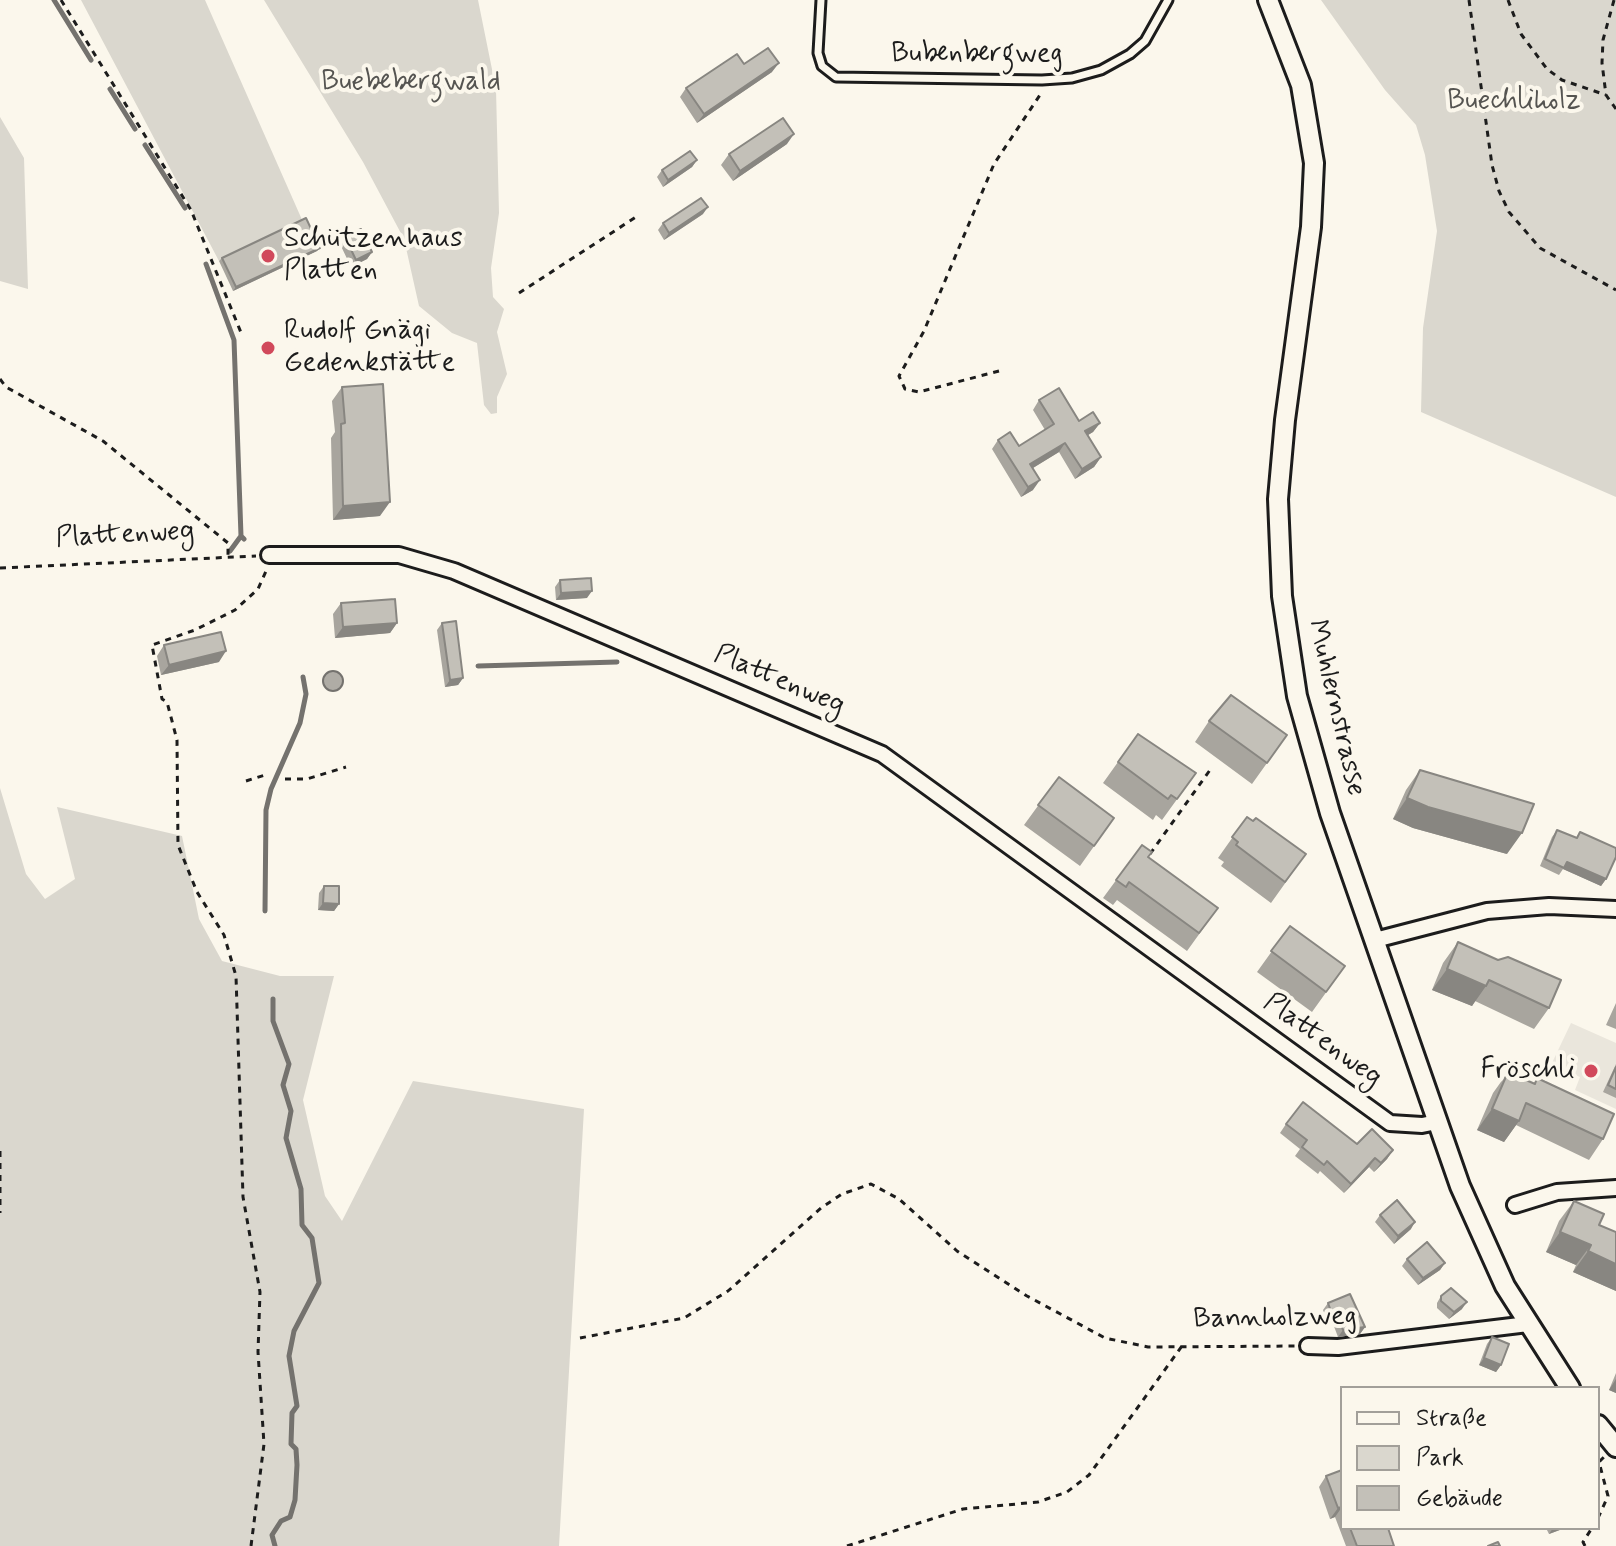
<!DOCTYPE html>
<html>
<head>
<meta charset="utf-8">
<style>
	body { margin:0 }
	#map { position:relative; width:1616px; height:1546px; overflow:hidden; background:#fbf7ec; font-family:Mynerve,sans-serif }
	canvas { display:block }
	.legend { position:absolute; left:1340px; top:1386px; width:260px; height:144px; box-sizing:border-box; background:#fbf7ec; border:2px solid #a29f99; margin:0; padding:10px 14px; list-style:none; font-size:24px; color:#1c1c1c }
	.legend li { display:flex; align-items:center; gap:16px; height:40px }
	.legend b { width:40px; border:2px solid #a29f99 }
</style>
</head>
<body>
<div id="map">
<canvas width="1616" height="1546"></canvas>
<ul class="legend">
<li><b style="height:10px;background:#fbf7ec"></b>Straße</li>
<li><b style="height:22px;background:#dad7ce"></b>Park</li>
<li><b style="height:22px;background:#c3c0b8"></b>Gebäude</li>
</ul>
</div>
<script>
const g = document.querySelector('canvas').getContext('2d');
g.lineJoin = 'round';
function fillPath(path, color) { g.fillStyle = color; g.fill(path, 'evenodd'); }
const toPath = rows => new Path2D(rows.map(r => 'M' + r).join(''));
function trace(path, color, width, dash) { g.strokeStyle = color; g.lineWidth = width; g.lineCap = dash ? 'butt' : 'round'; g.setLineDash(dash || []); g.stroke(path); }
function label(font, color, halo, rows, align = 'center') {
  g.font = font + ' Mynerve,sans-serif'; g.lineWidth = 8; g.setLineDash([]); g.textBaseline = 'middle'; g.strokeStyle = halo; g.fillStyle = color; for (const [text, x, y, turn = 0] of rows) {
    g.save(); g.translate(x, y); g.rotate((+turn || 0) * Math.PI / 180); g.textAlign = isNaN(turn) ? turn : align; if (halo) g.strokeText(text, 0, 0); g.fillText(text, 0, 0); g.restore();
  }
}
fillPath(toPath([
	[1571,1023,1616,1043,1616,1109,1575,1090,1580,1077,1551,1065]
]), '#eae6dc');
fillPath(toPath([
	[81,0,205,0,303,222,219,261],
	[264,0,478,0,496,89,499,213,491,268,493,297,504,309,497,332,507,374,497,397,497,413,491,414,484,405,477,343,452,333,419,306,404,239,363,162],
	[1321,0,1616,0,1616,497,1421,412,1423,328,1437,231,1425,155,1416,125,1385,90],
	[0,117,24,158,28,289,0,281],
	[0,788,26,874,45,899,75,879,57,807,182,836,199,919,222,961,280,976,334,976,303,1100,325,1196,342,1221,413,1081,584,1109,559,1546,0,1546]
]), '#dad7ce');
const water = toPath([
	'323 681a10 10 0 1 1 20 0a10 10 0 1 1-20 0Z'
]);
fillPath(water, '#afaca5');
trace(water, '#74726e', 2);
trace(toPath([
	[54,0,91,60],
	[110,89,135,129],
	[145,145,185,208],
	[206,264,234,340,241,536,244,539],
	[230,551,241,536],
	[478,666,617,662],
	[265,911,266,810,271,789,300,723,306,694,303,677],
	[273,999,273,1021,289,1064,283,1085,291,1111,286,1138,301,1189,302,1225,312,1238,319,1283,294,1331,289,1356,297,1406,292,1413,291,1444,296,1449,297,1465,295,1500,290,1517,281,1521,272,1535,275,1546]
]), '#74726e', 5);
const service = toPath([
	[821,0,818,53,822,66,836,77,1042,80,1072,78,1101,70,1130,54,1145,41,1168,0]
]);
const minor = toPath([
	[269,555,399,555,454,571,882,754,1390,1123,1422,1125,1437,1122],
	[1375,940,1487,911,1549,906,1616,909],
	[1515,1205,1557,1192,1616,1188],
	[1308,1346,1338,1347,1528,1324]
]);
const tertiary = toPath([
	[1268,0,1301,85,1314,163,1311,227,1285,420,1278,499,1282,596,1297,696,1330,813,1460,1186,1505,1286,1570,1388],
	[1598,1425,1616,1447]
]);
trace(service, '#1c1c1c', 13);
trace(minor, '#1c1c1c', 20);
trace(tertiary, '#1c1c1c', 24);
trace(toPath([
	[61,0,191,210,242,335],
	[1469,0,1492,165,1499,191,1509,212,1540,248,1616,290],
	[1508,0,1521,34,1547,69,1562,80,1606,95],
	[1614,0,1603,40,1602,63,1606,95,1616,109],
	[519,293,636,217],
	[999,371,919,392,905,389,899,376,924,331,994,164,1042,92],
	[0,379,6,387,103,441,228,543,228,557],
	[0,568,256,556],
	[285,779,307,779,346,767],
	[246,781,265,775],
	[1150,854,1210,770],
	[0,1151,0,1213],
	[580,1338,684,1318,728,1291,821,1208,842,1194,871,1184,899,1199,957,1251,1027,1296,1105,1338,1148,1347,1296,1346],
	[1598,1518,1608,1496,1599,1462,1605,1456],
	[251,1546,264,1444,258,1352,260,1292,243,1197,236,976,224,935,197,892,178,845,177,740,167,702,162,699,152,645,195,630,235,610,258,589,267,569],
	[847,1546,963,1509,1038,1502,1067,1492,1089,1475,1182,1346],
	[1585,1546,1583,1542,1592,1528]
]), '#1c1c1c', 3, [6, 6]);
trace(service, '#fbf7ec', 7);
trace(minor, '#fbf7ec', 14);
trace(tertiary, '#fbf7ec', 18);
fillPath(toPath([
	[744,64,772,72,697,123,680,97,686,88],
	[787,144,733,181,721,165,729,154],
	[697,160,692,167,663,187,657,177,662,170],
	[703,214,664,240,658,230,663,223],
	[345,237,372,252,367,259,351,267,340,244],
	[317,251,233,291,219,261,222,258],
	[342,387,380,516,333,520,331,438,335,432,332,401],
	[1039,400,1079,421,1100,423,1093,432,1088,435,1101,457,1094,467,1075,479,1059,452,1033,468,1033,490,1021,497,992,449,998,440,1019,446,1045,430,1033,410],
	[560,580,587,598,556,600,555,587],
	[341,603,397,623,390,633,335,638,333,614],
	[442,623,463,678,458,685,445,687,437,630],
	[164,645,219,662,161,675,157,656],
	[1209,721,1287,735,1252,784,1195,742],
	[1138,734,1196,773,1162,820,1156,815,1153,820,1103,783],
	[1420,770,1507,854,1413,828,1393,819,1406,790],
	[1059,777,1114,818,1080,866,1024,825],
	[1247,817,1291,875,1271,903,1221,866,1224,862,1218,858],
	[1557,830,1576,838,1580,832,1606,879,1601,886,1563,869,1559,875,1540,866,1552,837],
	[1142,845,1148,857,1218,908,1187,951,1117,900,1113,905,1103,898],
	[324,886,339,904,334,911,318,910,319,893],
	[1290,926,1345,966,1312,1012,1257,972],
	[1458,942,1549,1008,1534,1029,1475,1001,1472,1006,1432,990,1443,963],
	[1616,1003,1616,1029,1606,1025],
	[1616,1064,1616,1098,1603,1092],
	[1508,1072,1534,1083,1537,1078,1603,1139,1589,1160,1516,1125,1504,1142,1477,1130,1493,1093],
	[1286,1124,1357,1144,1393,1150,1387,1159,1374,1172,1369,1167,1344,1193,1320,1171,1318,1174,1295,1156,1300,1149,1280,1133],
	[1574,1201,1599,1225,1616,1232,1616,1291,1573,1272,1576,1265,1546,1252,1559,1221],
	[1380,1215,1411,1229,1394,1244,1375,1222],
	[1407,1259,1445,1263,1440,1270,1418,1285,1402,1266],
	[1441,1296,1462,1309,1449,1319,1437,1308,1437,1303],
	[1328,1303,1365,1327,1360,1334,1338,1337,1332,1321,1327,1321,1323,1310],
	[1492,1337,1501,1365,1496,1372,1479,1365,1487,1344],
	[1616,1373,1616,1393,1609,1390],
	[1342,1470,1342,1528,1388,1528,1394,1546,1346,1546,1335,1517,1330,1519,1319,1487,1326,1476],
	[1546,1528,1565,1528,1549,1534]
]), '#a8a59e');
fillPath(toPath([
	[779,63,772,72,697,123,704,114],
	[794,134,787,144,733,181,740,171],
	[697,160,692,167,663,187,668,180],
	[708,207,703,214,664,240,669,233],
	[320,248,317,251,233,291,236,287],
	[372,252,367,259,351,267,356,260],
	[1100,423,1093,432,1078,441,1085,431],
	[1065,443,1059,452,1023,474,1030,464],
	[1101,457,1094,467,1075,479,1082,469],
	[1040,480,1033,490,1021,497,1028,487],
	[390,502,380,516,333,520,343,506],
	[592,591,587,598,556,600,561,593],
	[397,623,390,633,335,638,343,627],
	[226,651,219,662,161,675,169,665],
	[463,678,458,685,445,687,450,680],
	[1407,798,1522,833,1507,854,1413,828,1393,819],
	[1567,862,1606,879,1601,886,1563,869],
	[323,903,339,904,334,911,318,910],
	[1447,969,1486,986,1472,1006,1432,990],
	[1492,1109,1519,1121,1504,1142,1477,1130],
	[1393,1150,1387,1159,1374,1172,1381,1163],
	[1375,1158,1369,1167,1344,1193,1351,1184],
	[1415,1222,1411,1229,1394,1244,1398,1236],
	[1560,1232,1591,1245,1576,1265,1546,1252],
	[1588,1251,1616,1264,1616,1291,1573,1272],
	[1445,1263,1440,1270,1418,1285,1423,1278],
	[1467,1302,1462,1309,1449,1319,1454,1312],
	[1332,1314,1337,1314,1332,1321,1327,1321],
	[1365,1327,1360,1334,1338,1337,1343,1330],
	[1484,1358,1501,1365,1496,1372,1479,1365],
	[1616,1379,1616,1393,1609,1390],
	[1342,1507,1335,1517,1330,1519,1338,1508],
	[1553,1528,1565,1528,1549,1534]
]), '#888681');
const building = toPath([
	[768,48,779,63,704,114,686,88,737,54,744,64,768,48],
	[783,118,794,134,740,171,729,154,783,118],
	[690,151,697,160,668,180,662,170,690,151],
	[701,198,708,207,669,233,663,223,701,198],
	[306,218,320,248,236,287,222,258,306,218],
	[361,229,372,252,356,260,345,237,361,229],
	[383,384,390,502,343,506,341,424,345,423,342,387,383,384],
	[1059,388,1079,421,1093,412,1100,423,1085,431,1101,457,1082,469,1065,443,1030,464,1040,480,1028,487,998,440,1010,432,1019,446,1054,424,1039,400,1059,388],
	[591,578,592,591,561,593,560,580,591,578],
	[395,599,397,623,343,627,341,603,395,599],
	[456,621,463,678,450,680,442,623,456,621],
	[221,632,226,651,169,665,164,645,221,632],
	[1231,695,1287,735,1267,763,1209,721,1231,695],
	[1138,734,1196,773,1177,799,1171,795,1168,799,1118,762,1138,734],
	[1420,770,1534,804,1522,833,1428,807,1407,798,1420,770],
	[1059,777,1114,818,1094,846,1038,805,1059,777],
	[1247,817,1253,821,1256,818,1306,854,1285,882,1236,845,1238,842,1232,837,1247,817],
	[1557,830,1577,838,1580,832,1616,848,1616,857,1606,879,1567,862,1564,868,1545,859,1557,830],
	[1142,845,1152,852,1148,857,1218,908,1199,933,1129,882,1126,887,1116,880,1142,845],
	[324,886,339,886,339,904,323,903,324,886],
	[1290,926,1345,966,1326,992,1271,951,1290,926],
	[1458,942,1498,960,1508,957,1561,980,1549,1008,1489,980,1486,986,1447,969,1458,942],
	[1616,1067,1616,1089,1608,1085,1616,1067],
	[1508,1072,1535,1084,1537,1078,1614,1114,1603,1139,1526,1103,1519,1121,1492,1109,1508,1072],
	[1303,1102,1357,1144,1372,1129,1393,1150,1381,1163,1375,1158,1351,1184,1327,1161,1324,1165,1302,1147,1307,1140,1286,1124,1303,1102],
	[1397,1200,1415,1222,1398,1236,1380,1215,1397,1200],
	[1574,1201,1604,1214,1599,1225,1616,1232,1616,1264,1588,1251,1591,1245,1560,1232,1574,1201],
	[1427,1242,1445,1263,1423,1278,1407,1259,1427,1242],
	[1451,1288,1467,1302,1454,1312,1441,1301,1441,1296,1451,1288],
	[1350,1294,1365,1327,1343,1330,1337,1314,1332,1314,1328,1303,1350,1294],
	[1492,1337,1509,1344,1501,1365,1484,1358,1492,1337],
	[1342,1470,1342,1507,1338,1508,1326,1476,1342,1470],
	[1350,1528,1388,1528,1394,1546,1357,1546,1350,1528],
	[1498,1542,1500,1546,1488,1546,1498,1542]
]);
fillPath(building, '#c3c0b8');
trace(building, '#888681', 2);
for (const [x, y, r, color] of [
	[268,256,8,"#d1495b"],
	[268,348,8,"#d1495b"],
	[1591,1071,8,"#d1495b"]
]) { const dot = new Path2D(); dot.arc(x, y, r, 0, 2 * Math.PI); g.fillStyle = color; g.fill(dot); trace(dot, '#fbf7ec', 3); }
label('28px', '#1c1c1c', '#fbf7ec', [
	["Bubenbergweg",977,55],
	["Plattenweg",125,536,-3],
	["Plattenweg",779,681,23],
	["Muhlernstrasse",1335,708,77],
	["Plattenweg",1322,1041,36],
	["Bannholzweg",1275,1319,-1]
]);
label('28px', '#555451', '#fbf7ec', [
	["Buebebergwald",411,83],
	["Buechliholz",1514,102]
]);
label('28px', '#1c1c1c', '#fbf7ec', [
	["Schützenhaus",284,240],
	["Platten",284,272],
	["Rudolf Gnägi",284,332],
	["Gedenkstätte",284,364],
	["Fröschli",1575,1071,"right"]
], 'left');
</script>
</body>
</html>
